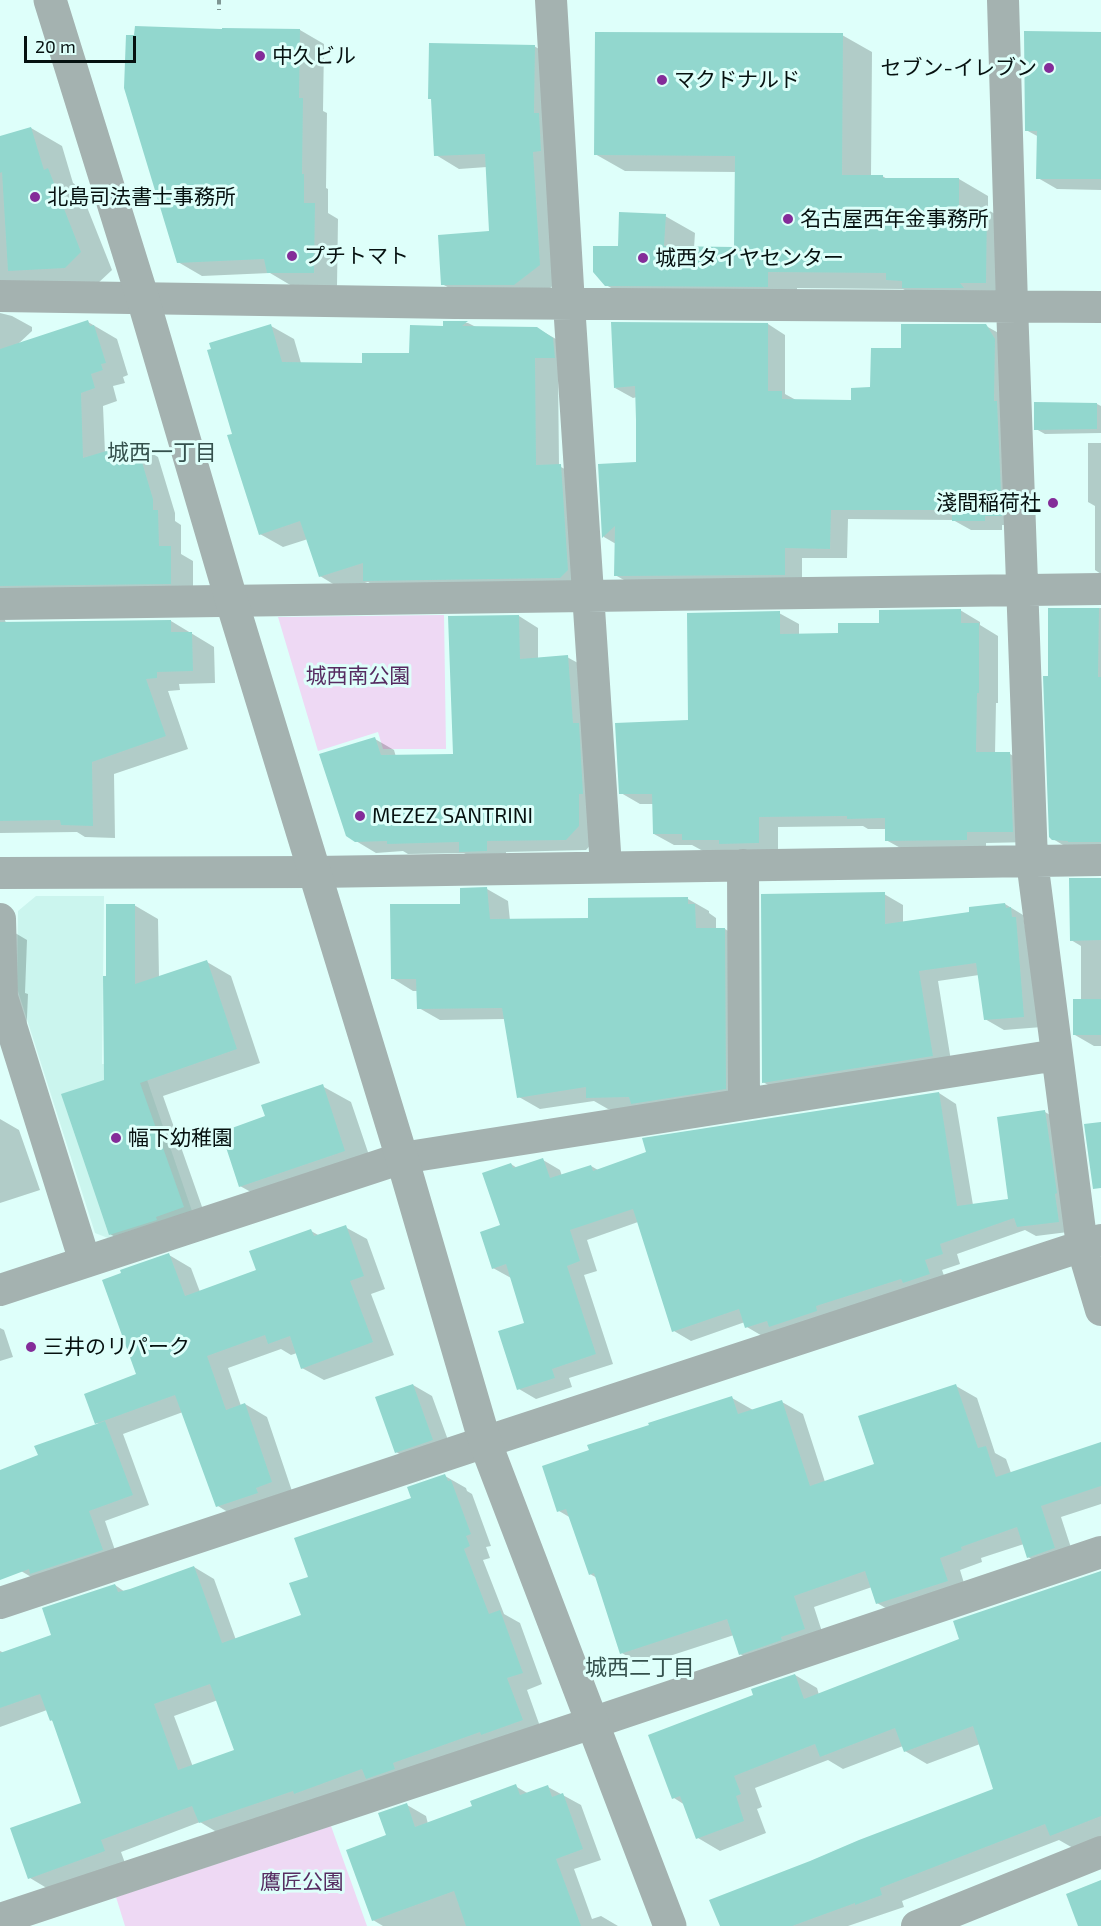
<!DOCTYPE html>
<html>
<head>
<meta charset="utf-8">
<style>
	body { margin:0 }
	#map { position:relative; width:1101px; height:1926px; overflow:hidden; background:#defffa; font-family:"Exo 2",sans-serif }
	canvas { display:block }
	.scale { position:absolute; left:24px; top:36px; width:112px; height:27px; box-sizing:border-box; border:3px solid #061110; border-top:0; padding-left:8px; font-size:18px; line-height:21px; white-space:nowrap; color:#061110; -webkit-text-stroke:4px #defffa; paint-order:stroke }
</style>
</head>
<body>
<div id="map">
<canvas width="1101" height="1926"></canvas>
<div class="scale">20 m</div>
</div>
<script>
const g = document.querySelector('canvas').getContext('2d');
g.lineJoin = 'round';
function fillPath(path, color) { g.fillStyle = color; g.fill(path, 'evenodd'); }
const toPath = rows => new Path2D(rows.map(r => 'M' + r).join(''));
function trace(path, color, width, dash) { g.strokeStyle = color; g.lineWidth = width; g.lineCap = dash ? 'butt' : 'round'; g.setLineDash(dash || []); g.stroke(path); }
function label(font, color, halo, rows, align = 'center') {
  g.font = font + ' "Exo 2","Noto Sans JP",sans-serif'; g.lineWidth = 6; g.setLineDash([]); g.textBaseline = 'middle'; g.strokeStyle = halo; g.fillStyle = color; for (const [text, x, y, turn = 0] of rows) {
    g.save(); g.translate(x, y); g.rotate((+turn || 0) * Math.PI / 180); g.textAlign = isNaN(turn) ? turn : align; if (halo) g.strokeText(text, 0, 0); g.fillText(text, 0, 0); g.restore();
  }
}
fillPath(toPath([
	[36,896,104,896,102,1064,142,1065,192,1211,108,1238,95,1233,17,988,18,911]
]), '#cbf5ee');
fillPath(toPath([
	[444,615,446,749,383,749,378,732,318,751,278,617],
	[331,1826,367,1926,125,1926,116,1897]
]), '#eed9f4');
fillPath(toPath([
	[300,30,324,44,323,111,327,113,326,188,328,189,328,213,338,219,337,286,292,286,270,273,202,276,178,262],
	[1101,33,1101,190,1057,189,1038,178,1039,137,1026,130],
	[842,35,872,52,871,176,882,176,889,180,959,179,988,196,988,210,1016,226,1016,299,917,297,903,289,797,288,797,303,636,302,606,285,620,248,665,216,695,233,694,248,735,249,736,172,625,171,595,154],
	[534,46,557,60,563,278,537,298,466,297,442,284,491,233,487,167,459,169,436,155],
	[31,128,62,146,73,183,79,187,112,270,96,285,0,299,0,138],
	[0,313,12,316,32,327,32,331,17,345,88,322,117,339,128,375,123,377,125,383,113,386,117,401,103,406,105,453,136,444,158,457,175,513,175,521,181,525,181,554,193,561,193,596,4,617,6,623,171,621,214,647,215,683,179,684,180,690,168,691,188,749,114,774,115,838,85,837,77,832,0,833],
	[445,322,468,323,476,327,537,328,561,342,558,370,559,466,584,479,591,584,388,594,368,582,343,590,320,576,308,539,283,547,260,534,233,435,271,326,294,339,301,363,364,364,411,355,445,327],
	[768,324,785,335,785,394,796,400,852,401,871,389,903,350,986,326,1004,336,1019,525,1002,525,1002,530,971,530,953,520,848,519,847,558,802,558,802,585,633,585,615,575,616,544,604,537,599,465,638,464,637,397,633,398,615,388],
	[1097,404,1101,406,1101,433,1045,434,1036,429],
	[1088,443,1101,443,1101,574,1095,570,1095,506,1088,502],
	[1101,608,1101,853,1073,851,1053,839,1050,678,1050,609],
	[960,610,980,622,980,625,998,636,998,703,996,703,995,754,1010,754,1029,765,1032,842,986,843,986,850,906,851,886,840,886,829,868,829,863,826,778,827,778,854,703,851,692,845,674,845,654,834,654,804,640,804,621,793,690,722,779,613,799,624,799,635,840,635,881,624],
	[519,616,538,628,538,659,567,657,587,668,598,837,586,850,506,852,506,862,480,862,464,853,408,854,403,851,376,853,356,841,375,739,394,750,396,757,454,755],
	[1101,880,1101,1046,1094,1046,1075,1035,1081,1000,1081,946,1071,940],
	[487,889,508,901,510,921,590,920,688,899,709,911,709,913,716,918,716,929,725,929,746,942,747,1100,642,1109,608,1109,594,1101,540,1109,519,1097,506,1019,440,1020,419,1008,418,991,413,991,392,978,461,905],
	[884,894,903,905,903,923,971,914,1005,904,1023,915,1042,1027,1004,1030,985,1019,979,975,938,981,952,1067,782,1093,763,1082],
	[134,905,158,919,159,978,207,962,231,976,260,1063,163,1096,207,1221,134,1248,110,1234,106,1081,108,977],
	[0,924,27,940,25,993,28,994,26,1040],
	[322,1086,351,1102,373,1167,269,1202,240,1186,267,1117],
	[939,1093,956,1104,973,1205,1009,1200,1045,1112,1062,1122,1076,1231,1036,1236,1025,1230,957,1254,960,1264,942,1270,947,1284,764,1337,747,1327,745,1322,691,1341,674,1331,638,1222,587,1240,597,1271,584,1275,613,1364,569,1378,572,1387,536,1399,519,1389,526,1324,511,1278,493,1268,502,1226,511,1164,517,1168,543,1160,560,1170,562,1176,591,1166,598,1170],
	[0,1119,19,1130,40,1190,0,1203],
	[345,1227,367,1239,385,1289,371,1294,394,1355,324,1380,302,1368,297,1353,291,1355,281,1349,228,1368,241,1406,245,1404,267,1417,293,1494,239,1519,218,1506,183,1412,123,1434,149,1505,105,1521,118,1559,38,1581,21,1571,0,1513,0,1471,40,1456,99,1424,96,1423,138,1375,169,1255,191,1268,200,1292,258,1271,311,1231,320,1236],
	[0,1328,4,1330,13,1357,0,1361],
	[413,1385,432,1396,452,1451,416,1463,396,1452],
	[956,1386,977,1398,995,1453,1006,1459,1011,1473,1101,1443,1101,1504,1061,1517,1075,1560,1049,1569,1028,1557,1024,1544,981,1558,982,1562,960,1570,967,1593,898,1615,877,1603,872,1587,814,1607,825,1641,761,1666,740,1654,734,1635,642,1665,622,1653,597,1578,590,1574,571,1518,559,1511,732,1398,753,1410,782,1402,803,1414,825,1482,876,1465],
	[445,1476,466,1488,467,1491,472,1494,491,1546,486,1547,490,1558,483,1560,504,1614,520,1623,542,1684,527,1690,542,1732,220,1834,200,1822,121,1852,125,1863,50,1890,30,1878,83,1803,54,1722,51,1720,47,1710,0,1727,0,1651,4,1653,53,1635,115,1585,125,1592,194,1567,214,1579,236,1640,303,1616,310,1578],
	[218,1700,236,1751,193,1767,174,1716],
	[1101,1573,1101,1837,1073,1848,1059,1840,902,1901,904,1907,848,1926,721,1926,811,1863,995,1790,980,1744,927,1764,905,1751,903,1746,843,1769,828,1760,755,1788,762,1807,757,1809,766,1833,720,1851,698,1838,685,1805,674,1798,755,1696,795,1675,817,1688,819,1695,961,1640],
	[515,1786,529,1794,548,1787,581,1805,601,1860,574,1869,592,1919,601,1916,618,1926,383,1926,373,1920,388,1836,407,1805,426,1816,428,1824,474,1807]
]), '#0003');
fillPath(toPath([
	[135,26,222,29,222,28,300,29,299,98,303,98,302,174,304,174,304,203,315,203,314,273,267,273,264,259,177,263,124,88,126,35,134,35],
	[1024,31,1101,32,1101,179,1036,179,1037,131,1025,131],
	[595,32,843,33,842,175,883,175,883,178,959,178,959,207,987,207,986,283,960,283,964,288,902,288,902,281,886,280,886,273,768,272,768,287,605,286,593,272,593,246,618,246,619,212,666,214,664,246,734,247,735,156,594,155],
	[429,43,535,45,534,113,539,113,541,151,533,152,540,265,514,285,441,285,438,235,489,231,485,154,434,156,431,99,428,99],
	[31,127,44,170,48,168,81,252,65,268,8,271,2,172,0,173,0,136],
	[88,320,90,326,94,325,106,363,101,364,103,370,91,374,95,388,81,393,83,458,136,442,153,499,153,510,158,510,159,546,171,546,171,584,0,586,0,349],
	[443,321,468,321,462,326,537,327,553,338,555,358,535,358,536,465,561,464,568,570,560,578,363,581,363,563,319,577,300,521,259,535,227,435,232,434,207,350,211,349,209,343,271,324,282,362,362,363,362,353,409,353,410,325,443,326],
	[611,322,768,323,768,391,782,391,782,399,851,400,851,388,870,387,871,348,901,348,901,324,986,324,995,339,994,401,997,401,1002,516,985,516,985,521,952,521,952,510,831,510,830,549,785,548,785,575,614,576,615,526,602,538,598,464,636,462,636,420,635,386,614,388],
	[1034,402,1097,403,1097,429,1034,430],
	[1048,608,1099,608,1098,677,1101,677,1101,842,1068,842,1068,841,1052,840,1049,837,1043,676,1048,676],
	[961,609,961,623,979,623,979,693,977,693,976,752,1010,752,1013,832,967,832,967,840,885,841,885,818,847,819,847,816,759,817,759,843,719,844,719,840,682,840,682,834,653,834,652,794,619,794,615,723,688,720,687,613,780,611,780,634,838,633,838,623,879,623,879,610],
	[519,615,520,659,568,655,573,723,579,723,583,794,579,794,579,826,566,840,487,841,487,851,459,852,459,842,387,844,387,841,355,842,346,836,319,754,375,737,381,755,453,754,448,616],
	[171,620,171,632,192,632,193,671,157,672,157,678,146,679,166,736,92,762,93,826,61,825,60,820,0,821,0,622],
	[1069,878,1101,878,1101,940,1070,941],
	[487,887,490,919,588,918,588,898,688,897,688,904,695,904,696,928,725,928,726,1089,631,1104,629,1097,586,1098,586,1087,517,1098,502,1008,417,1009,416,979,391,979,390,904,460,904,460,888],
	[885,892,885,924,969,912,969,907,1005,903,1006,908,1011,907,1012,917,1016,917,1024,1017,984,1020,976,963,919,971,933,1056,762,1083,761,894],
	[106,904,135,904,135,984,207,960,237,1049,140,1083,184,1207,156,1217,157,1220,109,1235,61,1094,104,1080,103,976,106,976],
	[1073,999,1101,999,1101,1035,1073,1035],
	[323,1084,345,1151,239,1187,221,1132,265,1116,261,1105],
	[939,1092,957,1206,1008,1199,997,1117,1045,1110,1057,1193,1055,1194,1059,1222,1017,1227,1014,1218,940,1244,943,1254,925,1260,930,1274,903,1283,901,1279,816,1306,817,1311,769,1327,767,1321,745,1328,739,1309,672,1332,633,1209,570,1230,580,1261,567,1266,596,1354,552,1369,555,1378,517,1390,498,1331,524,1323,506,1264,492,1269,480,1232,500,1225,482,1173,511,1163,513,1168,543,1158,550,1178,591,1165,593,1171,646,1152,642,1138],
	[1101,1122,1101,1188,1093,1189,1084,1124],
	[346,1225,364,1276,350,1281,373,1342,301,1369,290,1336,268,1344,265,1335,207,1356,226,1410,245,1403,272,1482,256,1488,258,1493,216,1507,175,1395,95,1424,84,1394,136,1374,102,1280,121,1273,120,1270,169,1253,185,1296,256,1270,249,1251,311,1229,314,1236],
	[413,1384,433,1440,395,1453,375,1397],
	[956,1384,978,1448,986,1446,996,1477,1101,1442,1101,1486,1041,1506,1055,1548,1027,1558,1017,1527,961,1547,962,1550,940,1558,948,1581,876,1604,865,1571,794,1596,805,1629,781,1637,782,1640,739,1655,727,1619,620,1654,594,1573,589,1575,566,1509,557,1512,542,1466,589,1450,587,1445,649,1425,648,1423,732,1396,738,1414,782,1400,810,1486,874,1464,858,1416],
	[105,1421,133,1495,89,1511,103,1550,30,1574,29,1569,0,1580,0,1470,38,1455,34,1446],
	[445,1474,448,1481,451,1480,471,1534,466,1536,470,1546,464,1549,489,1614,500,1610,523,1673,507,1678,523,1720,481,1735,480,1732,393,1763,395,1769,366,1779,362,1769,294,1794,293,1791,199,1823,192,1806,101,1840,105,1851,28,1879,10,1828,81,1803,52,1720,50,1721,40,1694,0,1708,0,1653,51,1635,42,1608,115,1584,118,1592,130,1589,194,1566,222,1643,301,1615,289,1583,308,1577,294,1538,411,1498,407,1487],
	[210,1684,234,1750,178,1770,154,1704],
	[1101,1571,1101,1816,1050,1836,1045,1824,880,1888,882,1895,855,1905,855,1903,792,1926,720,1926,709,1900,810,1861,859,1840,993,1789,973,1726,904,1752,895,1728,820,1757,815,1744,734,1776,741,1794,736,1796,744,1821,696,1839,680,1796,672,1799,648,1735,753,1695,751,1689,795,1674,804,1699,959,1639,953,1621],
	[516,1784,520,1795,548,1785,552,1797,563,1793,583,1849,556,1859,581,1926,466,1926,454,1891,372,1921,346,1850,386,1835,378,1813,407,1803,415,1827,472,1806,470,1801],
	[1101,1880,1101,1926,1078,1926,1066,1894]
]), '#92d7ce');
trace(toPath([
	[219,0,219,10]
]), '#7f9693', 4, [4.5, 4.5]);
trace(toPath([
	[551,0,569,304,606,867],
	[1003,0,1012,305,1032,861,1082,1246,1101,1310],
	[0,296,455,303,1101,307],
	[0,604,1101,589],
	[743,865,744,1104],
	[0,873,315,872,1101,860],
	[0,919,2,997,85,1262],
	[0,1290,402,1158,1057,1055],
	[0,1603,485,1442,1101,1240],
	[0,1919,592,1723,1101,1552],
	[917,1926,1101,1852]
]), '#a4b2b0', 32);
trace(toPath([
	[50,0,143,299,232,602,402,1158,485,1442,670,1926]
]), '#a4b2b0', 33);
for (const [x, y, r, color] of [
	[260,56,6,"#842c99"],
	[1049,68,6,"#842c99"],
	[662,80,6,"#842c99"],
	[35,197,6,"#842c99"],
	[788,219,6,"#842c99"],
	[292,256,6,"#842c99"],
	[643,258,6,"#842c99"],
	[1053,503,6,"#842c99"],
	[360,816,6,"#842c99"],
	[116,1138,6,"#842c99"],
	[31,1347,6,"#842c99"]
]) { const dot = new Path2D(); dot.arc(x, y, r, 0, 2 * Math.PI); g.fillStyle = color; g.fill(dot); trace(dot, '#defffa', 2); }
label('21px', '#061110', '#defffa', [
	["中久ビル",272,56],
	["セブン-イレブン",1037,68,"right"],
	["マクドナルド",674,80],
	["北島司法書士事務所",47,197],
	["名古屋西年金事務所",800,219],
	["プチトマト",304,256],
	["城西タイヤセンター",655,258],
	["淺間稲荷社",1041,503,"right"],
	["MEZEZ SANTRINI",372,816],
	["幅下幼稚園",128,1138],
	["三井のリパーク",43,1347]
], 'left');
label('21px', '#562c61', '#defffa', [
	["城西南公園",358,676],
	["鷹匠公園",302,1882]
]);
label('22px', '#35514d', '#defffa', [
	["城西一丁目",162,453],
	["城西二丁目",640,1668]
]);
</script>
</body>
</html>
